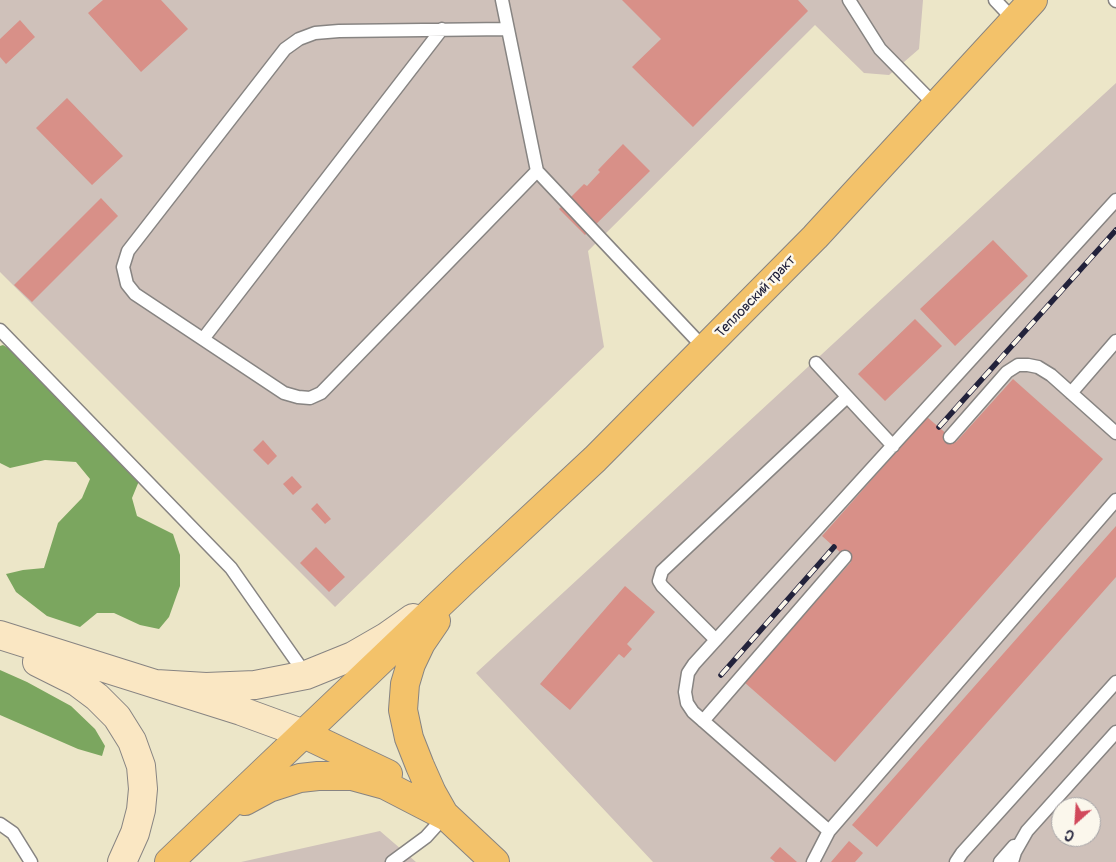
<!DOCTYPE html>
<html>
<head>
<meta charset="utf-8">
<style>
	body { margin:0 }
	#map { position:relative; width:1116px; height:862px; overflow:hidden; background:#ece6c8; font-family:Pangolin,sans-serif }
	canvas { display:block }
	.north { position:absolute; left:1051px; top:797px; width:50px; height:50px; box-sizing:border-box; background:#fbf7ec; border:1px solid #a4a2a5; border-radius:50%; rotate:206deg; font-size:14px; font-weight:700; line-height:20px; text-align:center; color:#22223b }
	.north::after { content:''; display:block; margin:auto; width:18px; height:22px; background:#d1495b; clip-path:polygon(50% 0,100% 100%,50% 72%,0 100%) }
</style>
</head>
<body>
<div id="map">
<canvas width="1116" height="862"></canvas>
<div class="north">С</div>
</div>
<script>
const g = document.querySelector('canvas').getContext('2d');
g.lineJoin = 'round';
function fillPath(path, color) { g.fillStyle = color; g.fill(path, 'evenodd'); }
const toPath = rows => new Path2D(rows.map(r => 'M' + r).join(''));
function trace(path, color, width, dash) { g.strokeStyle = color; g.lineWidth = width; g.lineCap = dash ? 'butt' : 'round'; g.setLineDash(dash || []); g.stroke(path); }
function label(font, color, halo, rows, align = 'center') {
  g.font = font + ' Pangolin,sans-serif'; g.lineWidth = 5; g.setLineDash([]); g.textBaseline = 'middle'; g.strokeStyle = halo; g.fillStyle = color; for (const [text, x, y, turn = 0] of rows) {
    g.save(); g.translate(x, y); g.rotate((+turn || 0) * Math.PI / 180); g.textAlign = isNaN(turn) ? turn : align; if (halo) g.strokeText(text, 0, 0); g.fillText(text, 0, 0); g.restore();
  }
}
fillPath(toPath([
	[0,0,923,0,919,49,889,75,864,73,815,25,588,251,604,347,335,607,0,272],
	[1116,83,1116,862,653,862,476,673],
	[1061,807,1091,807,1091,837,1061,837],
	[380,831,416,862,241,862]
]), '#cfc1ba');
fillPath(toPath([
	[3,345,24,357,139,481,132,498,137,516,173,534,180,555,180,586,169,617,159,629,140,625,114,613,97,613,80,627,47,616,16,592,6,574,23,570,44,568,58,523,82,498,90,479,76,462,45,460,10,468,0,463,0,346],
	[0,670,27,682,71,706,95,729,105,746,102,756,78,749,0,715]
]), '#7ba65f');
fillPath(toPath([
	[103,0,161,0,188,29,141,72,88,13],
	[622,0,798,0,808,11,693,127,632,67,661,39],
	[20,20,35,37,6,64,0,57,0,39],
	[67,98,123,156,92,185,36,128],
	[623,144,650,171,585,235,559,209,584,184,587,186,600,172,598,170],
	[101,198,118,216,32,302,14,285],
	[993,240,1028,276,955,346,920,309],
	[915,319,942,346,885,401,858,374],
	[1013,379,1103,459,835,762,744,682,851,562,822,536,927,417,956,442],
	[263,440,277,456,268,465,253,450],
	[292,476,302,487,293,495,283,484],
	[317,503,331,519,325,524,311,509],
	[1116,526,1116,577,877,847,852,825],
	[316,547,345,577,329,592,300,563],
	[625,586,655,612,627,644,632,649,624,658,619,654,570,710,540,684],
	[849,841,863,853,855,862,831,862],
	[780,847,797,862,775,862,770,858]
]), '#d89088');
const lane = toPath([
	[502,0,537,171,705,349],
	[849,0,880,49,935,105],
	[995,0,1014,20],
	[1115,0,1116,1],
	[508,29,339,31,315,33,299,39,285,49,128,251,123,267,127,284,135,294,284,393,298,397,310,398,321,393,537,171],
	[0,330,231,568,306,675],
	[203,339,442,29],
	[816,363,893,446],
	[1071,393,1116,341],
	[950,437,1007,372,1018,365,1028,365,1038,367,1051,375,1116,433],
	[716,640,662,586,659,581,662,571,847,397],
	[703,721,845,557],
	[0,824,13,833,31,862],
	[829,831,693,712,687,703,685,692,688,673,694,664,1116,200],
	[392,862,426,837,445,816],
	[813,862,829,831,1116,500],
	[956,862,962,853,1116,682],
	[1000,862,1014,846],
	[1012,862,1015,852,1027,831,1116,732]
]);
const secondary = toPath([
	[0,635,241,711,304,734],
	[37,662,77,682,97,697,117,717,132,741,141,766,143,789,141,810,135,833,122,862],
	[156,684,206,687,255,685,306,675,353,656,386,637,413,618]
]);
const primary = toPath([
	[436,621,421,643,411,664,405,684,403,710,409,738,420,766,432,793,445,816],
	[304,734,388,774],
	[245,801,269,788,300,778,318,776,352,776,385,785,445,816],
	[432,803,495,862],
	[169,862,465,580,595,459,815,237,1033,0]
]);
trace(lane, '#878482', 15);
trace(secondary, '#878482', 30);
trace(primary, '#878482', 30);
trace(lane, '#fff', 12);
trace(secondary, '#fae7c3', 28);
trace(primary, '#f3c26a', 28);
const rail = toPath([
	[939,427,1116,230],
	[721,675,834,547]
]);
trace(rail, '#22223b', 5.5);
trace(rail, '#fbf7ec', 4, [11]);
label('14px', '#22223b', '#fbf7ec', [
	["Тепловский тракт",756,297,-46]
]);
</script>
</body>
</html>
